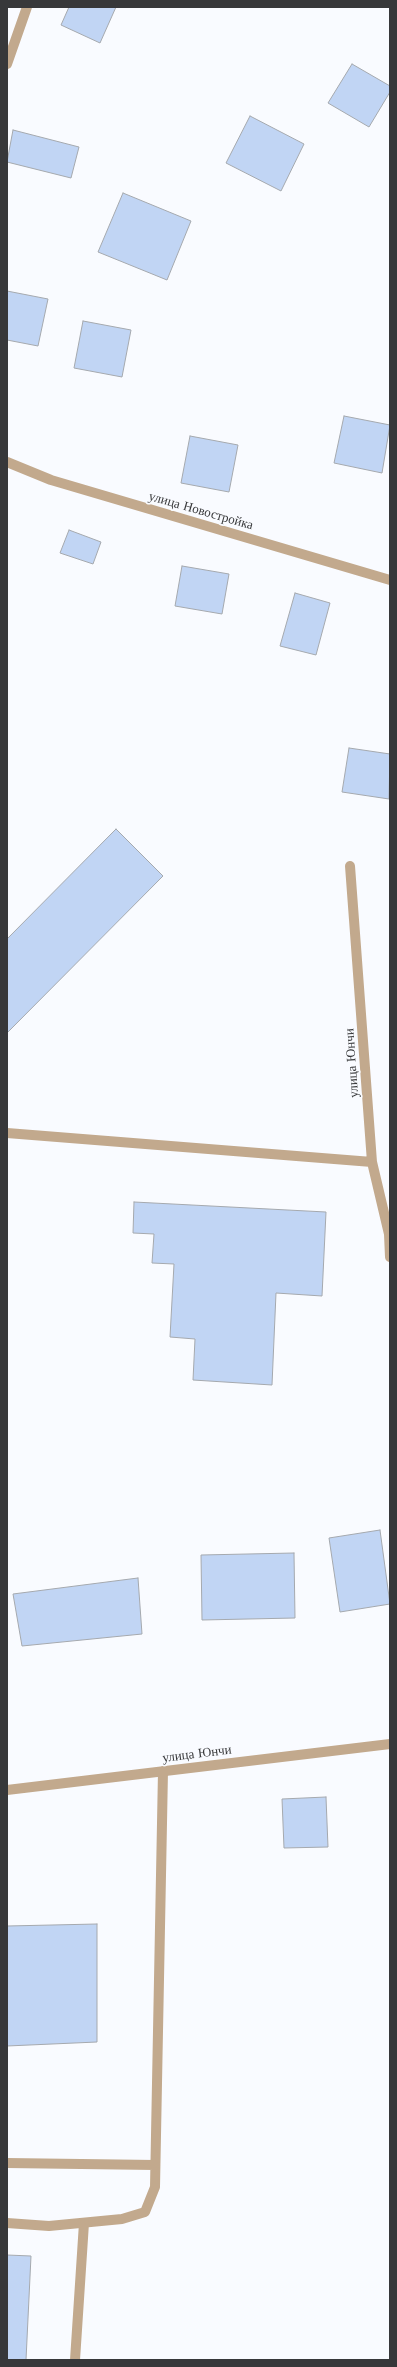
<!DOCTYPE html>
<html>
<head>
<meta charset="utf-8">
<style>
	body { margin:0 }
	#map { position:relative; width:397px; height:2367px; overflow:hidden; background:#f9fbff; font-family:"Libre Baskerville",serif }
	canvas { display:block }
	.frame { position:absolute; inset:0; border:8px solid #37383a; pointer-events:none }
</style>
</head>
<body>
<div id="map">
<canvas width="397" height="2367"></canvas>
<div class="frame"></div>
</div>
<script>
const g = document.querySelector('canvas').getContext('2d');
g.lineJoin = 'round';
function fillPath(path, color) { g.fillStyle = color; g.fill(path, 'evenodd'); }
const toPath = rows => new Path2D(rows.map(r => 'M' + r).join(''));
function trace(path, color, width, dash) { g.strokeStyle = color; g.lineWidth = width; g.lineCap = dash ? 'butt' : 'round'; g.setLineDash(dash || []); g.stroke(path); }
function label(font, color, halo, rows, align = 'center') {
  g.font = font + ' "Libre Baskerville",serif'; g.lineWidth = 3.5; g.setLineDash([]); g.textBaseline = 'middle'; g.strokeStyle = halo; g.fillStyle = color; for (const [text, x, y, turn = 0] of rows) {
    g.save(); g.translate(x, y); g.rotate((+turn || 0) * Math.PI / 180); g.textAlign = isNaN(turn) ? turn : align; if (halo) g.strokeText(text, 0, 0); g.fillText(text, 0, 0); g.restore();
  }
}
const building = toPath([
	[69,7,116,7,100,43,61,25,69,7],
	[352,64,390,86,390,92,369,127,328,103,352,64],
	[250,116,304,144,281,191,226,163,250,116],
	[13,130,79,147,71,178,7,162,13,130],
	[123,193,191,221,167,280,98,252,123,193],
	[7,291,48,299,38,346,7,340,7,291],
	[83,321,131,330,122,377,74,368,83,321],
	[344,416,390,425,382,473,334,463,344,416],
	[190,436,238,445,229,492,181,483,190,436],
	[69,530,101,542,93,564,60,553,69,530],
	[182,566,229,574,222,614,175,606,182,566],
	[295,593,330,603,316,655,280,646,295,593],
	[349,748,390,754,389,799,342,792,349,748],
	[116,829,163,876,7,1033,7,939,116,829],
	[134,1202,326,1212,322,1296,276,1293,272,1385,193,1380,195,1339,170,1337,174,1264,152,1263,154,1234,133,1233,134,1202],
	[380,1530,390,1604,340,1612,329,1538,380,1530],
	[294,1553,295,1618,202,1620,201,1555,294,1553],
	[138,1578,142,1634,22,1646,13,1594,138,1578],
	[326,1797,328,1847,284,1848,282,1799,326,1797],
	[97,1924,97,2042,7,2046,7,1926,97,1924],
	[7,2255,31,2256,26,2360,7,2360,7,2255]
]);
fillPath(building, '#c1d5f4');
trace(building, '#a5a9ae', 1);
trace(toPath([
	[7,64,27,7]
]), '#c2a98d', 10);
trace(toPath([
	[7,462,51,480,390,580],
	[350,866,372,1162,389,1234,390,1257],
	[7,1133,372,1162],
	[7,1790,390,1744],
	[7,2163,155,2165],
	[7,2223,49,2226,122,2219,145,2212,155,2187,163,1771],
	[75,2360,84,2223]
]), '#c2a98d', 10);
label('13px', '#37383a', '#f9fbff', [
	["улица Новостройка",201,511,16],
	["улица Юнчи",352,1063,-94],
	["улица Юнчи",197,1754,-7]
]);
</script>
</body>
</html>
